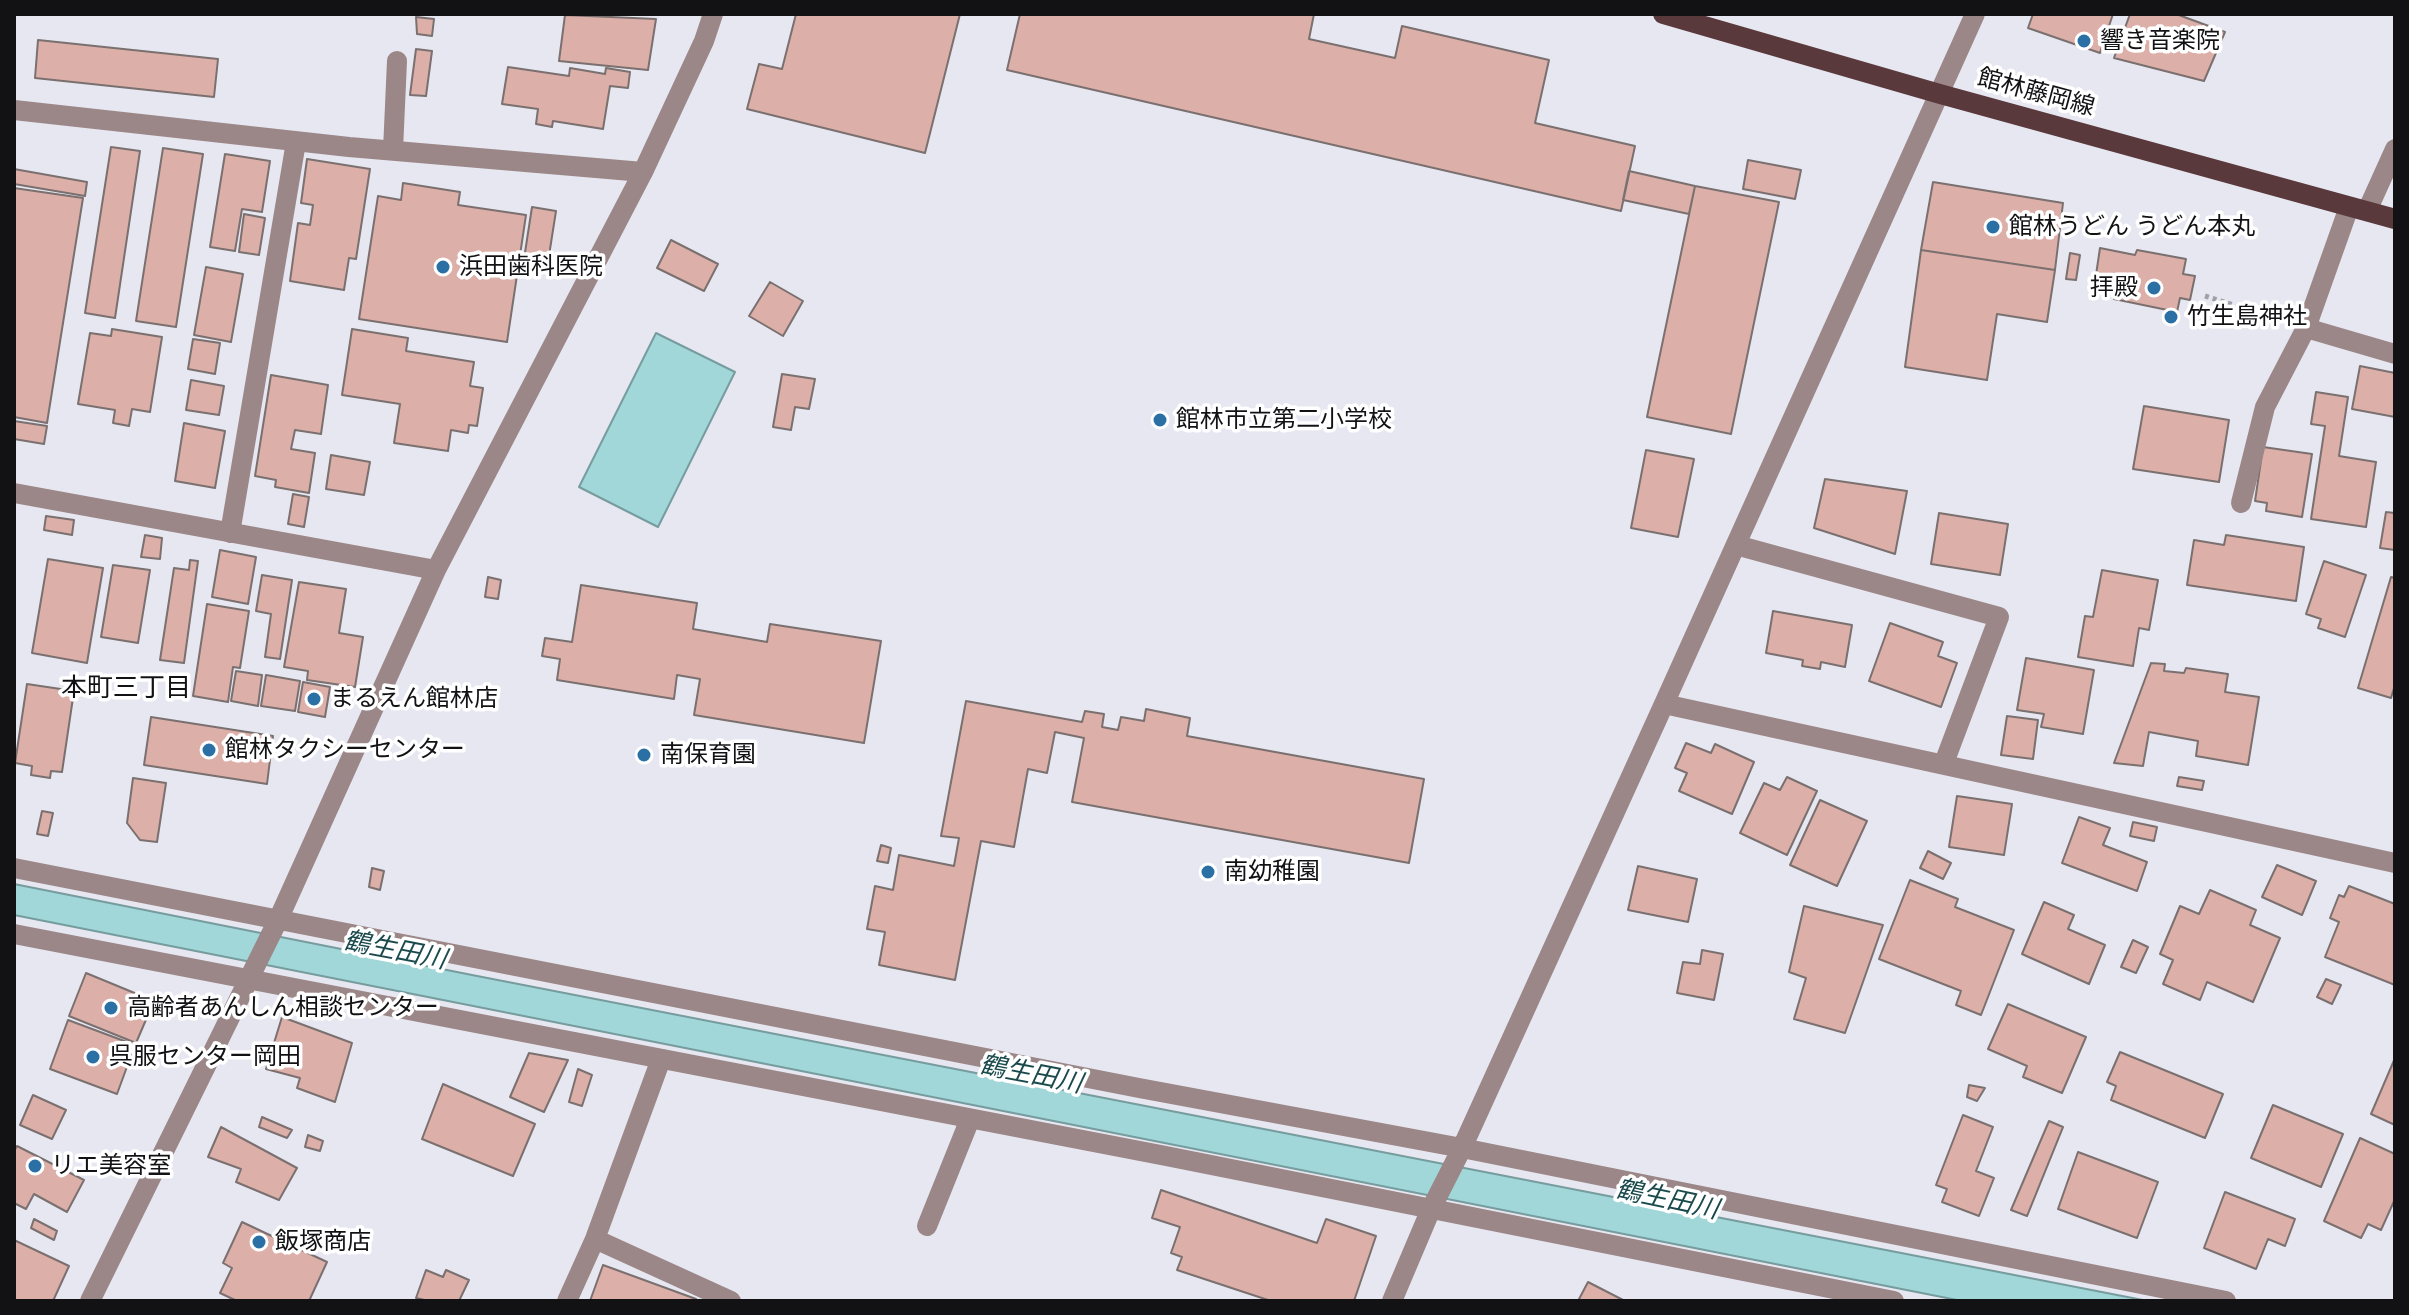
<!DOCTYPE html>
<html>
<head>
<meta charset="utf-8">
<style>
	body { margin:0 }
	#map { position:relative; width:2409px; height:1315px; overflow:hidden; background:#e7e7f1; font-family:"Noto Sans",sans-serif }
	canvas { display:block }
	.frame { position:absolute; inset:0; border:16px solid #121215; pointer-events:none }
</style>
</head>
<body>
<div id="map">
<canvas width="2409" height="1315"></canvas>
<div class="frame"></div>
</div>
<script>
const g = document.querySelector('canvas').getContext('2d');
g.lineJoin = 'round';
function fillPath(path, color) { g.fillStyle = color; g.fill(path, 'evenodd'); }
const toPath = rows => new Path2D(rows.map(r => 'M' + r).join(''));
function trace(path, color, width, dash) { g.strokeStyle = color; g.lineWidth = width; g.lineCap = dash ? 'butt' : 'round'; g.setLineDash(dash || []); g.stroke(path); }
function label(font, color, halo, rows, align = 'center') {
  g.font = font + ' "Noto Sans","Noto Sans JP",sans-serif'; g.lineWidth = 7; g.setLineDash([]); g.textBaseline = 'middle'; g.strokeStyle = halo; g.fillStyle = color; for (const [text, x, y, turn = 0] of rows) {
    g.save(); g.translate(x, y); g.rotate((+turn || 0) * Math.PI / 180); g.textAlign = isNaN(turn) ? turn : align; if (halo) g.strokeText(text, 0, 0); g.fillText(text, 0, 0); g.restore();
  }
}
const water = toPath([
	[656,333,735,372,658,527,579,487,656,333],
	[14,884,472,975,2148,1301,1962,1301,14,915,14,884]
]);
fillPath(water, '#a1d7d9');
trace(water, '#769c9e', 2);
const building = toPath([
	[796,14,960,14,925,153,747,109,759,64,782,69,796,14],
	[1020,14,1314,14,1309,39,1395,58,1402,26,1549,60,1535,123,1635,146,1621,211,1007,70,1020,14],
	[2033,14,2113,14,2100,53,2028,28,2033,14],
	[2130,14,2176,14,2225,32,2204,81,2114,58,2130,14],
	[565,15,656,19,648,70,559,61,565,15],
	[416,17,434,19,432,36,417,34,416,17],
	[38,40,218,59,214,97,35,78,38,40],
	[416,49,432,51,426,96,410,95,416,49],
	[508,67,569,76,570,68,605,74,606,68,630,72,628,88,610,86,603,129,553,121,552,127,536,124,538,109,502,104,508,67],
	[111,147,140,151,115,318,85,313,111,147],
	[163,148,203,154,176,327,136,321,163,148],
	[225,154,270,161,262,212,242,209,235,251,210,247,225,154],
	[307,159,370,169,356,259,349,258,344,290,290,281,298,223,310,225,313,205,301,203,307,159],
	[1748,160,1801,170,1795,199,1743,189,1748,160],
	[14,169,87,182,85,196,14,184,14,169],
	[1629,171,1695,186,1689,214,1623,200,1629,171],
	[1933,182,2063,203,2055,270,1921,250,1933,182],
	[403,183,460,192,458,205,526,215,507,342,359,319,378,196,401,200,403,183],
	[1695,186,1779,202,1731,434,1647,417,1695,186],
	[14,188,83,198,47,423,14,417,14,188],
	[532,207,556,211,548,262,524,259,532,207],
	[244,214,265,218,259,255,239,252,244,214],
	[671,240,718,264,704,291,657,268,671,240],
	[2100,248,2135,255,2137,250,2186,259,2183,274,2195,276,2190,300,2180,298,2177,312,2114,299,2118,279,2096,275,2100,248],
	[1921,250,2055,270,2047,322,1997,314,1987,380,1905,367,1921,250],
	[2070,253,2080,255,2076,280,2066,279,2070,253],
	[206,267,243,274,231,342,194,335,206,267],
	[770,282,803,301,783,336,749,316,770,282],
	[112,329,162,337,150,412,132,409,129,426,113,423,115,410,78,404,90,333,111,336,112,329],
	[352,329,408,338,406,351,474,362,470,386,483,388,477,426,469,425,468,433,451,430,448,451,394,443,400,404,342,395,352,329],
	[193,339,220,343,215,374,188,369,193,339],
	[2360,366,2395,373,2395,417,2352,409,2360,366],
	[782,374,815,379,809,409,795,407,791,430,773,427,782,374],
	[271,375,328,385,321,434,295,430,291,449,315,453,309,493,275,487,276,480,255,476,271,375],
	[191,380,224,386,219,415,186,410,191,380],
	[2316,392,2348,397,2339,456,2376,462,2366,527,2311,519,2325,426,2311,424,2316,392],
	[2144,406,2229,420,2219,482,2133,469,2144,406],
	[14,421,47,426,44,444,14,439,14,421],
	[184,423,225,431,215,488,175,481,184,423],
	[2263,447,2312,454,2302,517,2266,511,2267,503,2255,501,2263,447],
	[1646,450,1694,459,1678,537,1631,528,1646,450],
	[331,455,370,462,364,495,326,489,331,455],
	[1825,479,1907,491,1895,554,1814,528,1825,479],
	[293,494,309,497,304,527,288,524,293,494],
	[2386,512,2395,513,2395,550,2380,548,2386,512],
	[1939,513,2008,524,2000,575,1931,564,1939,513],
	[46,516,74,520,72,535,44,530,46,516],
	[145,535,162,538,160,559,141,557,145,535],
	[2226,535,2304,547,2296,601,2187,585,2194,540,2224,545,2226,535],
	[220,550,256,557,248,604,212,597,220,550],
	[48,559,103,568,87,663,32,653,48,559],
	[190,560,198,561,184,663,160,660,174,568,189,570,190,560],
	[2324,561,2366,575,2345,637,2318,628,2321,619,2306,614,2324,561],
	[113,565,150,570,138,643,101,637,113,565],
	[2102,570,2158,580,2149,630,2139,628,2133,666,2078,657,2085,616,2093,617,2102,570],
	[262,575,292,580,280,659,265,657,271,614,256,611,262,575],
	[488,577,501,580,498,599,485,597,488,577],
	[2391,577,2395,578,2395,685,2391,698,2358,688,2391,577],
	[299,582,346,589,339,633,363,637,355,687,307,680,308,671,284,667,299,582],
	[581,585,697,603,693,629,767,642,770,624,881,641,864,743,694,715,700,679,677,675,674,699,557,680,560,659,542,656,545,638,572,642,581,585],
	[207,604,249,611,240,668,233,667,228,702,193,696,207,604],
	[1773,611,1852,625,1845,667,1821,662,1820,669,1802,666,1803,660,1766,653,1773,611],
	[1890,623,1943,642,1938,656,1957,663,1941,707,1869,681,1890,623],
	[2026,658,2094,670,2083,734,2041,727,2044,714,2017,710,2026,658],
	[2151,663,2165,664,2164,671,2184,673,2186,668,2228,674,2225,692,2259,697,2248,765,2196,756,2198,741,2149,732,2143,766,2114,763,2151,663],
	[236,671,262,675,258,706,231,701,236,671],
	[266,675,300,681,295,711,261,706,266,675],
	[303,682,330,687,325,717,298,712,303,682],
	[27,684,74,691,62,772,51,771,50,778,31,775,32,766,15,763,27,684],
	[966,701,1082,722,1085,711,1104,714,1102,727,1118,730,1121,717,1144,721,1146,709,1190,718,1187,736,1424,779,1409,863,1072,802,1084,738,1055,732,1047,773,1028,769,1014,847,981,841,955,980,879,965,885,932,867,929,875,886,893,890,899,855,954,866,959,838,941,836,966,701],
	[2007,716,2038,720,2033,759,2001,755,2007,716],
	[151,717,273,736,267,784,144,765,151,717],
	[1686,743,1711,753,1715,744,1754,762,1732,814,1679,791,1687,773,1675,768,1686,743],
	[1787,777,1817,791,1787,855,1740,833,1764,783,1780,790,1787,777],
	[2179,777,2204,781,2202,790,2177,786,2179,777],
	[133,778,166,783,157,842,140,840,127,823,133,778],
	[1957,796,2012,804,2004,855,1949,847,1957,796],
	[1820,800,1867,821,1837,886,1790,865,1820,800],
	[42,811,53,813,48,836,37,834,42,811],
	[2079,817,2110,828,2103,845,2147,862,2137,891,2062,863,2079,817],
	[2133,822,2157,827,2154,841,2130,836,2133,822],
	[881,845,891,848,888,863,877,861,881,845],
	[1928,851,1951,863,1943,879,1920,868,1928,851],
	[2277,865,2316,881,2302,915,2262,897,2277,865],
	[1638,866,1697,879,1688,922,1628,910,1638,866],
	[372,868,384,871,380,890,369,887,372,868],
	[1910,880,1958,899,1955,907,2014,930,1981,1015,1956,1005,1961,991,1879,959,1910,880],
	[2349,886,2395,904,2395,985,2325,957,2339,922,2330,918,2339,895,2344,897,2349,886],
	[2210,890,2256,910,2250,925,2280,938,2253,1002,2207,982,2200,1000,2163,984,2173,960,2160,954,2180,906,2199,914,2210,890],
	[2044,902,2074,915,2068,929,2105,945,2089,984,2022,954,2044,902],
	[1804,906,1883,925,1845,1033,1794,1019,1806,978,1789,972,1804,906],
	[2133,940,2148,947,2136,973,2121,967,2133,940],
	[1702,950,1723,954,1714,1000,1677,993,1683,962,1700,964,1702,950],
	[86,973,154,1001,136,1043,69,1016,86,973],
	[2326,979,2341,985,2332,1004,2317,997,2326,979],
	[2008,1004,2086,1037,2062,1093,2023,1077,2027,1066,1988,1049,2008,1004],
	[282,1017,352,1043,335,1102,297,1088,300,1078,266,1069,282,1017],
	[68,1020,135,1045,117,1094,50,1069,68,1020],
	[2120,1052,2223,1094,2205,1138,2111,1100,2116,1086,2107,1082,2120,1052],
	[529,1053,568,1060,544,1112,510,1097,529,1053],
	[2395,1058,2395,1125,2371,1114,2395,1058],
	[578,1069,592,1075,582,1106,569,1102,578,1069],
	[443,1084,535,1124,513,1176,422,1139,443,1084],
	[1969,1085,1985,1088,1977,1101,1967,1097,1969,1085],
	[33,1095,66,1110,52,1139,20,1125,33,1095],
	[2273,1105,2343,1134,2321,1187,2251,1158,2273,1105],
	[1963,1115,1993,1127,1976,1171,1994,1178,1979,1216,1942,1202,1947,1189,1936,1185,1963,1115],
	[262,1117,292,1130,287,1138,259,1127,262,1117],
	[2049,1121,2063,1127,2027,1216,2011,1210,2049,1121],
	[221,1127,297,1168,279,1200,236,1182,241,1169,208,1157,221,1127],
	[308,1135,323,1141,320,1151,305,1147,308,1135],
	[2360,1138,2395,1154,2395,1199,2381,1230,2368,1224,2361,1238,2324,1221,2360,1138],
	[17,1146,84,1180,67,1212,34,1194,26,1209,14,1203,14,1151,17,1146],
	[2078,1152,2158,1182,2137,1238,2058,1209,2078,1152],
	[1161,1190,1317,1243,1326,1219,1376,1236,1354,1301,1271,1301,1177,1270,1182,1257,1171,1253,1180,1227,1152,1218,1161,1190],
	[2225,1192,2295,1219,2285,1246,2268,1239,2256,1269,2204,1248,2225,1192],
	[34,1219,57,1231,54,1240,31,1228,34,1219],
	[242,1222,327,1262,309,1301,237,1301,220,1293,232,1268,223,1263,242,1222],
	[14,1240,69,1266,53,1301,14,1301,14,1240],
	[603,1265,696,1299,695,1301,590,1301,603,1265],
	[426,1270,443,1277,446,1270,469,1280,459,1301,429,1301,416,1298,426,1270],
	[1588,1282,1625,1301,1578,1301,1588,1282]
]);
fillPath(building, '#ddafa9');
trace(building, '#7a706f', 2);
trace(toPath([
	[2205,296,2275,318]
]), '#a0a0a8', 5, [4, 4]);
trace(toPath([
	[393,150,397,61],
	[2349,207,2306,328,2395,354],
	[2367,211,2395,149],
	[2241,503,2265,407,2306,328],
	[230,533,296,142],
	[927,1226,970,1119],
	[595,1239,731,1301],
	[567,1301,595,1239,661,1059]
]), '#9b8788', 20);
trace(toPath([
	[14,110,349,147,643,172],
	[14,493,436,570],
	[1736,545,1999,617,1944,763],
	[1664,704,2395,863],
	[14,868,1139,1088,1462,1148,2226,1301],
	[14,934,1166,1156,1894,1301],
	[90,1301,278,920,436,570,643,172,704,41,713,14],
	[1392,1301,1431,1209,1462,1148,1664,704,1975,14]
]), '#9b8788', 20);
trace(toPath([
	[1663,14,1940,94,2395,219]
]), '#5a393c', 20);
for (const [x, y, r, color] of [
	[2084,41,8,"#2b70a5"],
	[1993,227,8,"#2b70a5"],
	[443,267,8,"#2b70a5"],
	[2154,288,8,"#2b70a5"],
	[2171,317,8,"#2b70a5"],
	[1160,420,8,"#2b70a5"],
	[314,699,8,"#2b70a5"],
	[209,750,8,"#2b70a5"],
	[644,755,8,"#2b70a5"],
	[1208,872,8,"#2b70a5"],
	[111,1008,8,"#2b70a5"],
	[93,1057,8,"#2b70a5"],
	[35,1166,8,"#2b70a5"],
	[259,1242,8,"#2b70a5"]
]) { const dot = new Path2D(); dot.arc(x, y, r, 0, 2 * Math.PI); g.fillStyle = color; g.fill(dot); trace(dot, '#fff', 3); }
label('24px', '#121215', '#fff', [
	["響き音楽院",2100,41],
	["館林うどん うどん本丸",2009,227],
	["浜田歯科医院",459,267],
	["拝殿",2138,288,"right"],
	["竹生島神社",2187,317],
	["館林市立第二小学校",1176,420],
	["まるえん館林店",330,699],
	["館林タクシーセンター",225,750],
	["南保育園",660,755],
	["南幼稚園",1224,872],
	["高齢者あんしん相談センター",127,1008],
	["呉服センター岡田",109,1057],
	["リエ美容室",51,1166],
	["飯塚商店",275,1242]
], 'left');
label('24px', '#121215', '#fff', [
	["館林藤岡線",2036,93,15]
]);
label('26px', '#121215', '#fff', [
	["本町三丁目",126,689]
]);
label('italic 26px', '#1a4a4c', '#fff', [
	["鶴生田川",395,951,11],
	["鶴生田川",1031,1075,11],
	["鶴生田川",1667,1200,12]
]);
</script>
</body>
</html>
